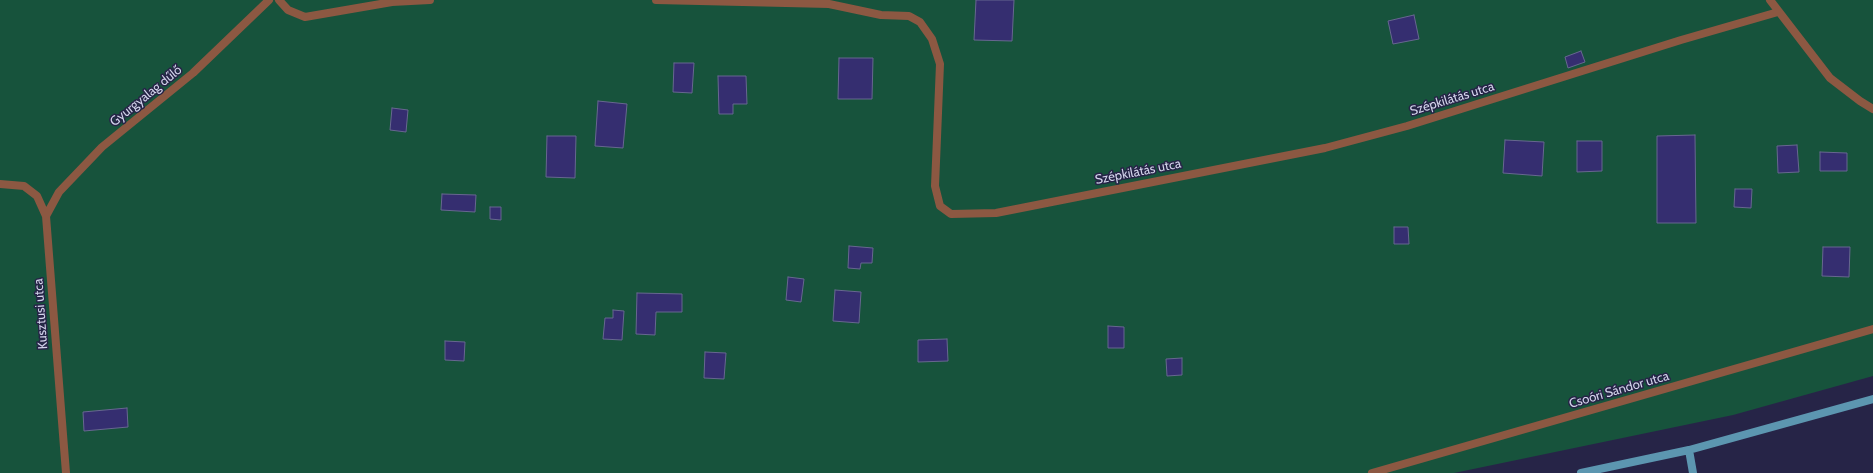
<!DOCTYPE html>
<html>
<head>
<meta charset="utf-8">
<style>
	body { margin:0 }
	canvas { display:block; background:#262447 }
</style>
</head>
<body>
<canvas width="1873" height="473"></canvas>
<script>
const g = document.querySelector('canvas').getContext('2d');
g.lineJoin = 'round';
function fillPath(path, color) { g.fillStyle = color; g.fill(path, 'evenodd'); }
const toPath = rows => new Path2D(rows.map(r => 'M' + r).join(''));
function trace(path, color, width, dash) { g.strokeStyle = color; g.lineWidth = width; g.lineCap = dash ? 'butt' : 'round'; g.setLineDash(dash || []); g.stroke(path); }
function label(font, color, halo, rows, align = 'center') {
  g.font = font + ' Cabin,sans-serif'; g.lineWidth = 3; g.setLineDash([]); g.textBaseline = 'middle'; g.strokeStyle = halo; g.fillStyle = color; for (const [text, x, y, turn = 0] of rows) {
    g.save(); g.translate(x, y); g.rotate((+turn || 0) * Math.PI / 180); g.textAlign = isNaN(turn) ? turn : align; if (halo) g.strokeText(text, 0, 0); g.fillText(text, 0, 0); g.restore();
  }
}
fillPath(toPath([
	[0,0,1873,0,1873,376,1733,415,1454,473,0,473]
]), '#17533c');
trace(toPath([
	[1689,450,1693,473],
	[1581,473,1689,450,1873,399]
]), '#5c96b0', 8);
const building = toPath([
	[976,0,1014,0,1012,41,974,40,976,0],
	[1414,15,1419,39,1393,44,1388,21,1414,15],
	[1581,51,1585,62,1568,68,1565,57,1581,51],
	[839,58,873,58,872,99,838,99,839,58],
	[674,63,694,63,692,93,673,92,674,63],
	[718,76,746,76,747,104,733,104,733,114,719,114,718,76],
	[598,101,627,104,623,148,595,146,598,101],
	[392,108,408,110,406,132,390,130,392,108],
	[1695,135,1696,223,1657,223,1657,136,1695,135],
	[547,136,576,136,575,178,546,177,547,136],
	[1505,140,1544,142,1542,176,1503,173,1505,140],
	[1577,141,1602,141,1602,171,1577,172,1577,141],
	[1797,145,1799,172,1778,173,1777,146,1797,145],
	[1820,152,1847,153,1847,171,1820,171,1820,152],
	[1735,189,1752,189,1751,208,1734,207,1735,189],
	[442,194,476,195,475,212,441,210,442,194],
	[490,207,501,207,501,220,490,219,490,207],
	[1394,227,1408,227,1409,244,1394,244,1394,227],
	[849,246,873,248,872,263,861,263,860,269,848,268,849,246],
	[1823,247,1850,247,1849,277,1822,276,1823,247],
	[788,277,804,279,801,302,786,300,788,277],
	[835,290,861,292,859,323,833,321,835,290],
	[637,293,682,294,682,312,656,312,655,335,636,334,637,293],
	[613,310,624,311,622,340,603,339,605,318,613,318,613,310],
	[1108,326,1124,327,1124,348,1108,348,1108,326],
	[947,339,948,361,918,362,918,340,947,339],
	[445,341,465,342,464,361,445,360,445,341],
	[705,352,726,353,724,379,704,378,705,352],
	[1182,358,1182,375,1167,376,1166,359,1182,358],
	[127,408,128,427,84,431,83,412,127,408]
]);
fillPath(building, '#352e70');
trace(building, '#676790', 1);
trace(toPath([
	[279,0,288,10,305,17,392,2,430,0],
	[656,0,829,4,881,15,909,16,920,22,932,39,940,64,935,186,940,206,951,214,996,213,1325,148,1407,126,1681,40,1778,12],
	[1770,0,1830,78,1860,101,1873,109],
	[0,184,24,186,37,196,46,216,66,473],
	[46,216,59,192,102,147,193,73,269,0],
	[1372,473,1873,329]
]), '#8c5842', 8);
label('13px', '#d2d3ea', '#262447', [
	["Gyurgyalag dűlő",146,96,-39],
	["Szépkilátás utca",1452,99,-17],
	["Szépkilátás utca",1138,172,-11],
	["Kusztusi utca",41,314,-94],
	["Csoóri Sándor utca",1619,390,-16]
]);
</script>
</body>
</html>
